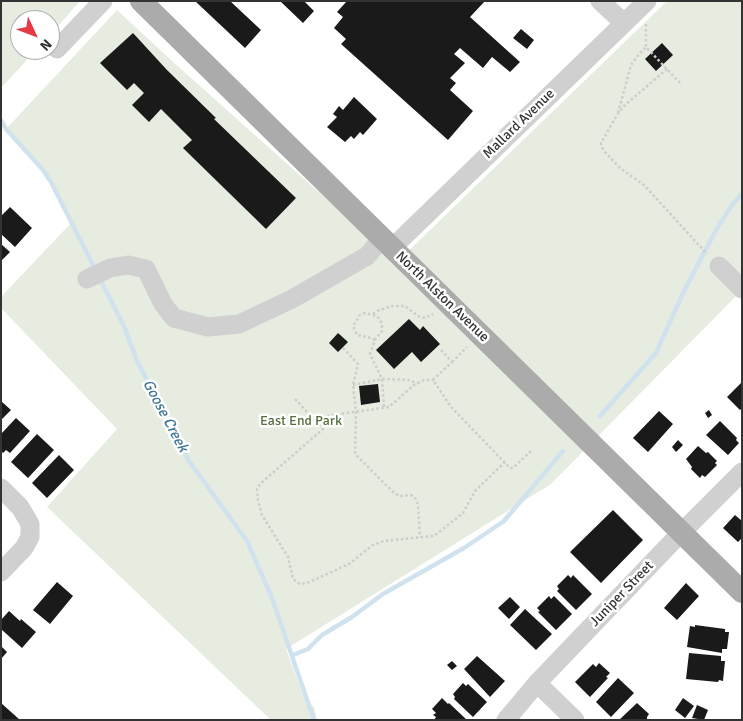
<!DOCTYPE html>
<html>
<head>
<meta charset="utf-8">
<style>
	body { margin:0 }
	#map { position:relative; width:743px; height:721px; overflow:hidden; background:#fff; font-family:Signika,sans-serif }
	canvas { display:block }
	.frame { position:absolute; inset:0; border:2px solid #333; pointer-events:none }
	.north { position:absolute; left:10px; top:10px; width:50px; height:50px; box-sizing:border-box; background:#fff; border:1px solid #adadad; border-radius:50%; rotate:133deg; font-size:14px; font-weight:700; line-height:20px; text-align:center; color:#333 }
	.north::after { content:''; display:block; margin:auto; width:18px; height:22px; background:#e63946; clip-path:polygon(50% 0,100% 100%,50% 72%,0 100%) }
</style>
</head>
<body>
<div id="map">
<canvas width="743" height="721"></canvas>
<div class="frame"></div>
<div class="north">N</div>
</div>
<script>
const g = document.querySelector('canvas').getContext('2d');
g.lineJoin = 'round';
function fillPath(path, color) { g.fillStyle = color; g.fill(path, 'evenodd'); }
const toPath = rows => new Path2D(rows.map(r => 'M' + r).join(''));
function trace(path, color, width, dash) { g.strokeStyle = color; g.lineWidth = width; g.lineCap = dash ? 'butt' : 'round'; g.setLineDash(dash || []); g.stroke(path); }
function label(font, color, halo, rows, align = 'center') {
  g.font = font + ' Signika,sans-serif'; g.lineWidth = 5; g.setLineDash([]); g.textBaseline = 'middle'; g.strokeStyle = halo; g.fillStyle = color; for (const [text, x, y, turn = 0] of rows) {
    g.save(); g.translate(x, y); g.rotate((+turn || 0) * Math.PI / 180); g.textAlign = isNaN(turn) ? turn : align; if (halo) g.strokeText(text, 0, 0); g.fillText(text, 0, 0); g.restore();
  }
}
fillPath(toPath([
	[1,1,80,1,50,35,50,20,20,20,20,50,36,50,1,88],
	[667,1,742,1,742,290,551,484,286,649,304,698,314,707,317,720,271,720,47,507,117,429,1,308,1,297,72,222,44,170,6,129,117,10,172,61,397,262]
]), '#e6ecdf');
trace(toPath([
	[1,120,6,129,43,170,51,182,95,269],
	[100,279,124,326,137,361,189,461,247,541,272,598,314,720],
	[600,416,656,353,684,291,716,230,732,205,742,194],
	[293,655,308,649,322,635,352,617,383,594,464,548,504,521,563,451]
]), '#cfe2ee', 4.5);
fillPath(toPath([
	[195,1,230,1,261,30,245,48],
	[280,1,304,1,314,11,303,23],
	[347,1,485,1,470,17,520,62,510,72,492,57,483,68,460,48,454,54,465,63,450,78,456,83,450,90,473,111,448,140,341,44,346,39,334,28,343,17,337,12],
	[521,29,534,40,527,49,513,38],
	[133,33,167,70,216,118,214,119,296,198,266,229,183,148,192,140,161,109,149,122,132,105,144,93,134,83,127,90,100,63],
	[662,43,673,55,656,71,645,59],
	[354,97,377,119,363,135,360,132,354,139,351,136,345,142,327,127,337,117,333,114,339,106,343,110],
	[10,207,32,228,15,247,1,234,1,216],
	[1,244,10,252,1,261],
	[409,319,420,330,423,326,440,344,421,362,412,352,394,369,376,350],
	[338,333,348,342,338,352,329,343],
	[742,382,742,408,740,410,727,397],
	[378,384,380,402,361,405,359,386],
	[1,401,11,410,1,420],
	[709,410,712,415,708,418,705,413],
	[659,411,673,424,648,452,633,438],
	[16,418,30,431,10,453,6,450,3,453,1,451,1,434],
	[720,421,737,438,736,440,739,443,728,455,706,435],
	[37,434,54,450,28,478,11,462],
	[678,440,683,445,676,452,672,447],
	[698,446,706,453,708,452,717,461,715,463,717,465,705,477,702,475,700,478,691,469,692,467,686,459],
	[59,455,74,470,47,498,32,483],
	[613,510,643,540,601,583,570,552],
	[735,515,742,521,742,538,738,542,723,528],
	[568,575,571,578,573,575,592,594,576,610,557,591,559,589,557,586],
	[57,582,73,596,50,624,33,610],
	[686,583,699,596,677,620,664,608],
	[549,596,551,599,554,596,572,614,556,630,538,612,540,611,537,608],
	[510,597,520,607,509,619,498,608],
	[525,609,552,634,536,650,510,625],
	[9,611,20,621,21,619,36,632,22,648,1,629,1,620],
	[695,625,725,629,725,632,729,632,727,649,722,649,722,653,687,647,690,626,695,627],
	[1,646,7,652,1,659],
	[689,653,721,656,721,661,725,661,723,681,719,680,718,682,686,679],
	[477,656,505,681,490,697,464,669],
	[452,661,457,666,452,670,447,665],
	[599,663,610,673,606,677,608,678,590,697,575,682,593,664,596,667],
	[618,678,634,693,611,717,596,702],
	[463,683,466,686,468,684,487,702,473,717,454,699,455,697,453,694],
	[442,698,448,704,449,703,467,720,434,720,436,717,433,715,436,713,432,709],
	[683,698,694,706,685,718,675,710],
	[1,703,20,720,1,720],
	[637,703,649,714,647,717,647,720,619,720],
	[697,705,708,710,704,720,692,718]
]), '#1a1a1a');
trace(toPath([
	[646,24,646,47,680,83],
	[667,69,624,106,617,115,601,143,603,150,620,168,644,185,707,254],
	[618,113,631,65,639,54,646,47],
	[373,314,377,311,392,306,405,306,418,316,425,318,433,314],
	[375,340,368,337,357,335,353,326,360,315,365,313,373,315,379,318,382,324,382,331,375,340,370,354,382,379,384,408],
	[343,348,358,364,353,385,356,412,355,454,394,493,400,496,411,495,416,499,418,505,420,537],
	[441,350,452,362,433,380,451,407,510,468,513,468,531,451],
	[452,362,467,347],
	[353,385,382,379,410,380,417,384],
	[295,399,323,429,260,484,257,489,258,501,262,515,288,557,293,579,300,584,307,583,349,564,373,545,384,541,434,536,463,513,475,491,505,462],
	[312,418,389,407,414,385,424,380,433,380]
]), '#cdcdcd', 2.5, [2.5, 2.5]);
trace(toPath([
	[600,1,624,23],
	[57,49,103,1],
	[392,248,647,1],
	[719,266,742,289],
	[87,279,110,268,128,265,146,269,163,304,174,318,208,327,239,324,292,299,367,256,382,238],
	[1,488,20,507,30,524,30,537,24,548,1,572],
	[537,683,575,720],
	[506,720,537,683,673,541,742,472]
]), '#d0d0d0', 19);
trace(toPath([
	[141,1,742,592]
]), '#ababab', 22);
label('14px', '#333', '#fff', [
	["Mallard Avenue",519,124,-44],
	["North Alston Avenue",442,297,44],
	["Juniper Street",622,594,-46]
]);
label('14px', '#56703f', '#fff', [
	["East End Park",301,421]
]);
label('italic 15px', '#3f7597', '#fff', [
	["Goose Creek",165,416,62]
]);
</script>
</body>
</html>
